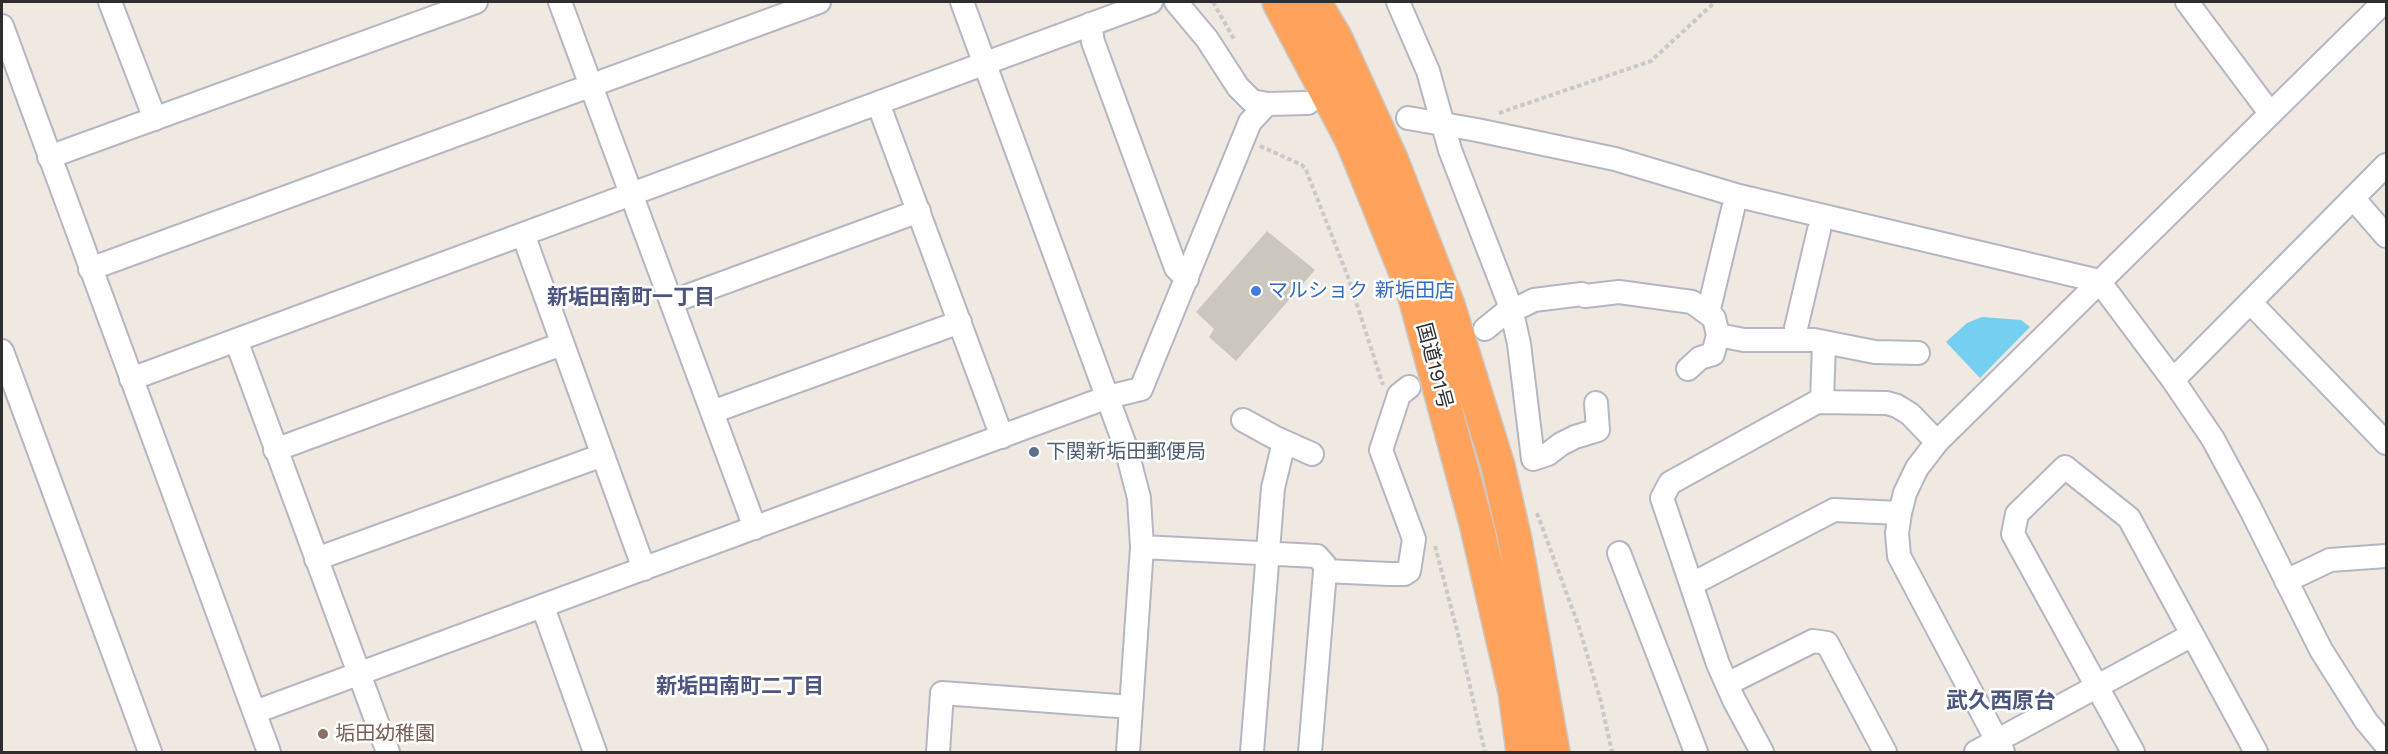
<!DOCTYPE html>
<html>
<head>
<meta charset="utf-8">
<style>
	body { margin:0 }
	#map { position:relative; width:2388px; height:754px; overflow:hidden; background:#efe9e1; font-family:"Work Sans",sans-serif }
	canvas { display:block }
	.frame { position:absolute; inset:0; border:3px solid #2e2e2e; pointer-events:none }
</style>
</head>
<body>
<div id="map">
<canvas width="2388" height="754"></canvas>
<div class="frame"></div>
</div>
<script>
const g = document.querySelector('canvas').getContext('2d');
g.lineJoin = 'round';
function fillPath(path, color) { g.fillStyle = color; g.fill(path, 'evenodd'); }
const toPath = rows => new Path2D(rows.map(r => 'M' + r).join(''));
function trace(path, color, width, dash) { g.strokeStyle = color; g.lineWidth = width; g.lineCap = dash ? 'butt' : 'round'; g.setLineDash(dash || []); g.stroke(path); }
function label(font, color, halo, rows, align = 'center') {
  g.font = font + ' "Work Sans","Noto Sans JP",sans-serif'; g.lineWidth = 5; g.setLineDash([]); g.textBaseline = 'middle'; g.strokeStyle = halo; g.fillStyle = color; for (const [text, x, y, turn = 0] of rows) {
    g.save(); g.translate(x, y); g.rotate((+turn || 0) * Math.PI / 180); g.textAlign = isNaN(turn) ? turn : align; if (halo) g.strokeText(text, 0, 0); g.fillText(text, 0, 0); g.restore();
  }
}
fillPath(toPath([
	[1982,317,2021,320,2030,327,1980,378,1946,342,1967,323]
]), '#75cff0');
fillPath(toPath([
	[1267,231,1315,270,1236,361,1209,337,1214,329,1196,312]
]), '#cbc7bf');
const minor = toPath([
	[110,2,155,119],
	[560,2,755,528],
	[962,2,1126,448,1139,498,1142,547,1128,752],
	[1176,2,1207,39,1238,87,1252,101,1267,104,1308,103],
	[1398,2,1428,71,1450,150,1511,308,1519,344,1533,459,1548,454,1561,444,1575,437,1598,430,1596,403],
	[2187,2,2270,113],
	[1090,24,1093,42,1176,268,1187,279],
	[2,26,269,752],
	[878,103,1002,437],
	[1408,118,1477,130,1615,159,1739,196,2099,281,2173,380,2213,439,2250,508,2321,650,2366,721,2386,745],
	[49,157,476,2],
	[2353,198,2386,236],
	[523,234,644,569],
	[90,269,819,2],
	[671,302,919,211],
	[2250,302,2386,443],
	[1522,306,1534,300,1582,294,1585,296,1619,292,1692,302,1714,318,1718,335,1744,340,1814,340,1875,352,1918,353],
	[1708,313,1733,209],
	[1485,329,1511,308],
	[236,340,388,752],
	[1796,340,1796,328,1819,230],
	[2,351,150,752],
	[1688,369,1700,358,1713,354,1718,335],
	[131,379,1151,2],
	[2173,380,2386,165],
	[1822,402,1824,343],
	[712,412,960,322],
	[1243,420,1274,437,1312,454],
	[275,450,562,344],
	[1142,547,1317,556,1325,565,1325,571,1389,574,1404,574,1409,571,1414,539,1381,450,1399,395,1409,387],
	[1619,553,1696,752],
	[316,559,603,455],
	[2286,581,2330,560,2386,556],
	[1692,584,1834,510,1900,513],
	[543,607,595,752],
	[1727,684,1813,641,1827,643,1885,752],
	[255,712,1108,397,1141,389,1250,122,1267,104],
	[938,752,942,693,1131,707],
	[1252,752,1273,488,1284,442],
	[1310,752,1325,571],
	[1762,752,1734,700,1718,664,1662,498,1670,483,1817,402,1887,403,1897,406,1910,414,1937,442],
	[1976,752,2192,635],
	[2003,752,1899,556,1897,533,1900,513,1905,493,1917,468,1937,442,2384,2],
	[2133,752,2013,534,2017,514,2065,467,2129,518,2256,752]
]);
const highway = toPath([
	[1279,2,1352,140,1413,290,1476,523,1515,692,1523,752],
	[1314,2,1336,39,1391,159,1448,305,1498,466,1515,540,1553,752]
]);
trace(minor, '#b4b7c1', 26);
trace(highway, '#c9c9c9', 36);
trace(toPath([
	[1213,2,1234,39],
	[1499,113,1651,61,1715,2],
	[1260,146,1302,165,1306,170,1348,277,1383,385],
	[1537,513,1579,627,1601,702,1612,752],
	[1435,546,1459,638,1485,752]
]), '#c9c9c9', 4, [4.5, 3]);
trace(minor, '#fff', 22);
trace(highway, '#ffa35c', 33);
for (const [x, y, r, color] of [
	[1256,291,6,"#3f7fe0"],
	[1034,452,6,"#5c6f8a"],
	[323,734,6,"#8d6e63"]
]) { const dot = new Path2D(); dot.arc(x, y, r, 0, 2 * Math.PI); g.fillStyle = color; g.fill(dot); trace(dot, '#fff', 2); }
label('20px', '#366cbe', '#fff', [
	["マルショク 新垢田店",1268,291]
], 'left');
label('20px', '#2e2e2e', '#fff', [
	["国道191号",1434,366,75]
]);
label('20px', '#4e5e75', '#fff', [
	["下関新垢田郵便局",1046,452]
], 'left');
label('20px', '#785e54', '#fff', [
	["垢田幼稚園",335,734]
], 'left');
label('bold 21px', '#4d5680', '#fff', [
	["新垢田南町一丁目",631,298],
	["新垢田南町二丁目",740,687]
]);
label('bold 22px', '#4d5680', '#fff', [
	["武久西原台",2001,702]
]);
</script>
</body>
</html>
